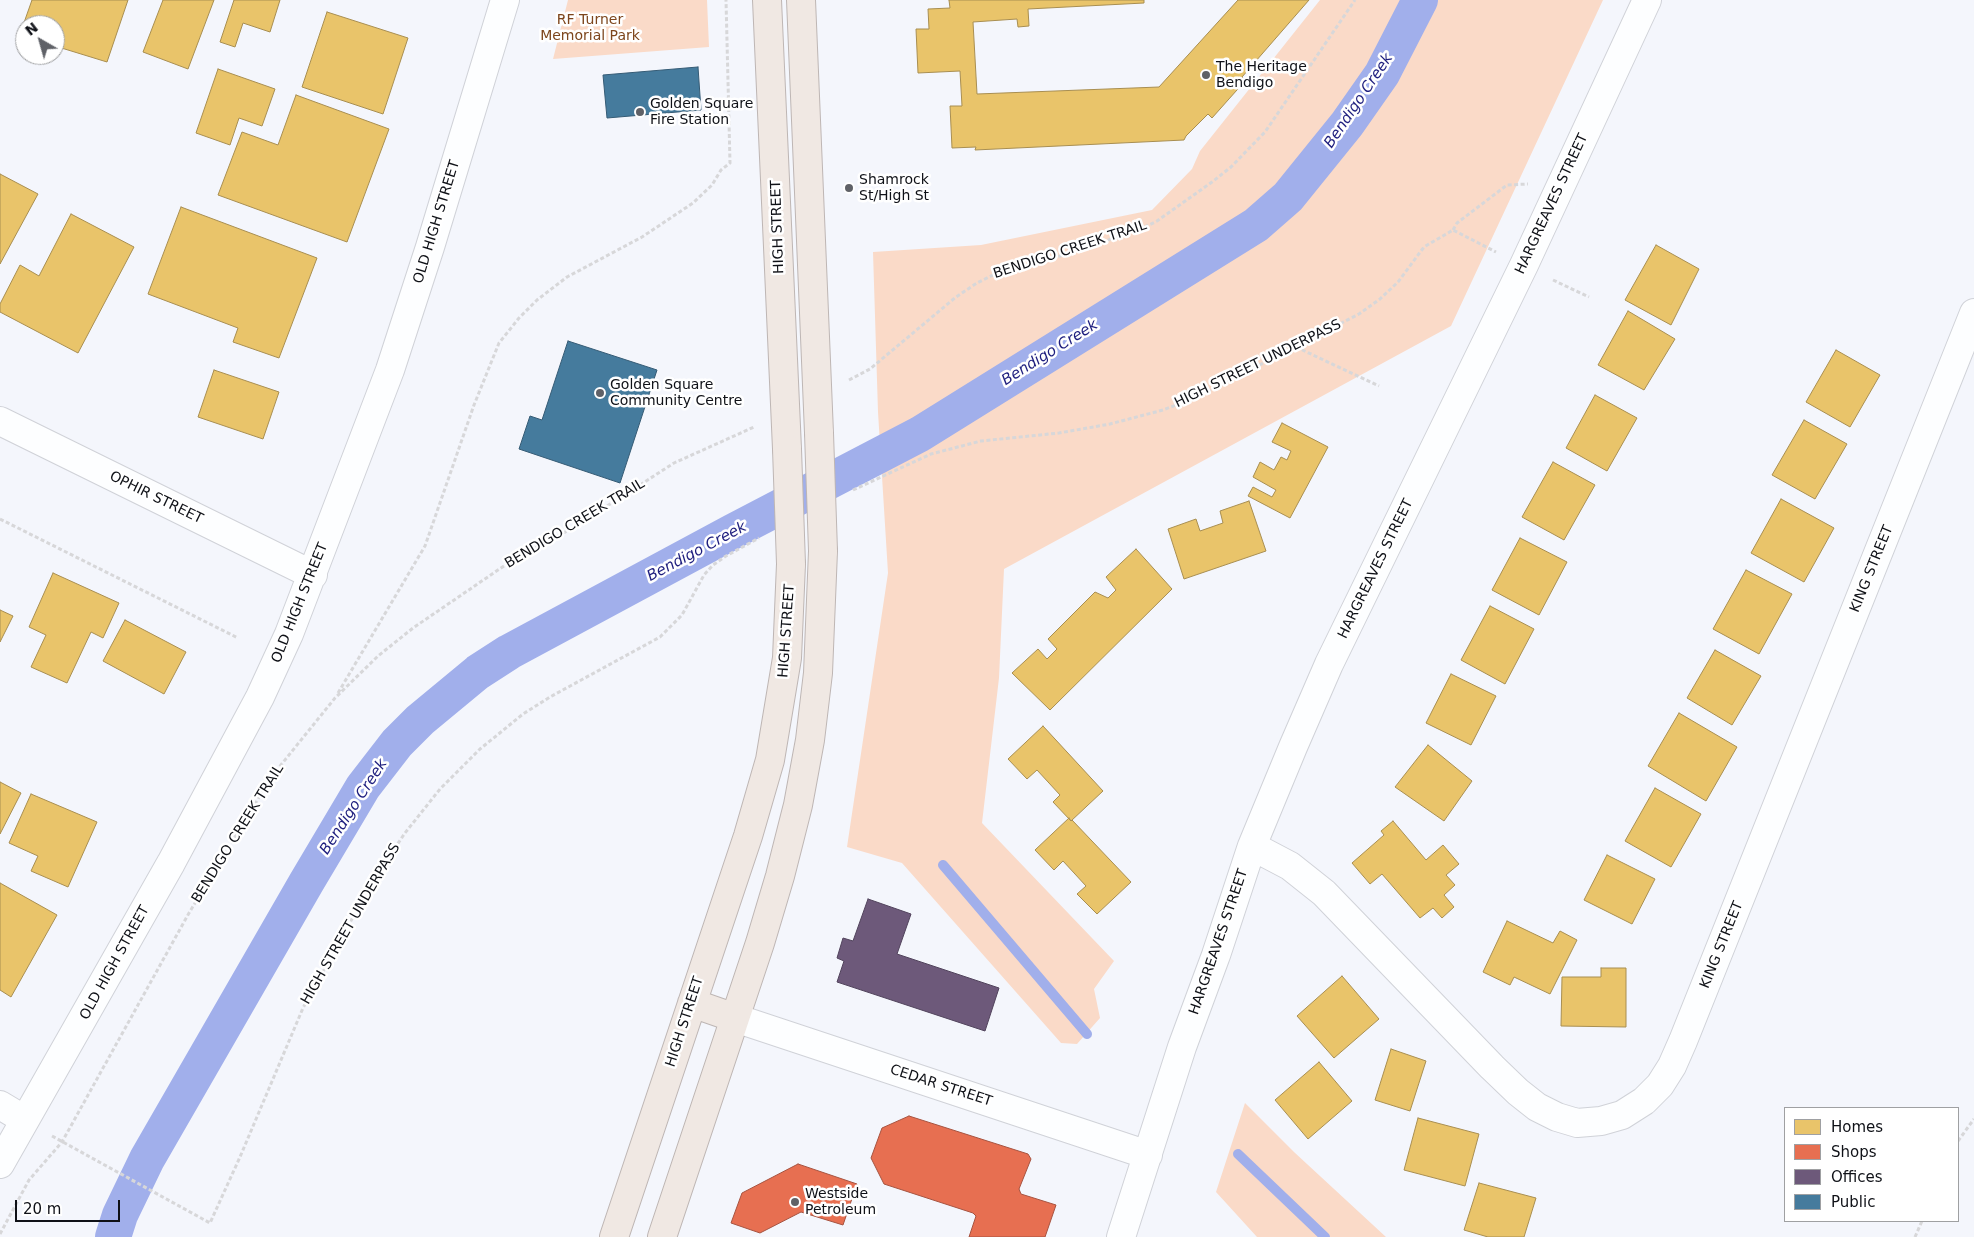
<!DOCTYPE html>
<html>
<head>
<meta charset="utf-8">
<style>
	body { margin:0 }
	#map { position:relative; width:1974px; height:1237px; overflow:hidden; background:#f4f6fc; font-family:"DejaVu Sans",sans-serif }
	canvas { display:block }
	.legend { position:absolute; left:1784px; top:1107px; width:175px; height:115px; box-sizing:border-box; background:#fff; border:1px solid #9fa0a2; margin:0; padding:6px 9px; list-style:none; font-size:15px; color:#0f1117 }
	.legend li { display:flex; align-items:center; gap:10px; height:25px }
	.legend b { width:25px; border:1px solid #9fa0a2 }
	.north { position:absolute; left:15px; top:15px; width:50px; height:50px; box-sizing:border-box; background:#fff; border:1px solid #9fa0a2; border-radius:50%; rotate:322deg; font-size:14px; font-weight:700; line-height:20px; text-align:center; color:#0f1117 }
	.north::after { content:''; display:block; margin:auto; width:18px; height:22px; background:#5f6167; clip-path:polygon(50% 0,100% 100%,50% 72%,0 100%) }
	.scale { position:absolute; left:15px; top:1200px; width:105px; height:22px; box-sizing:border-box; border:2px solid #0f1117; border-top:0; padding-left:6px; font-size:15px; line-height:18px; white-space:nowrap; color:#0f1117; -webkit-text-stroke:4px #fff; paint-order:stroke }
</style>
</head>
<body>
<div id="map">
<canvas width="1974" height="1237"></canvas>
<ul class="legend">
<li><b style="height:14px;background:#e9c46a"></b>Homes</li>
<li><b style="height:14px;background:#e76f51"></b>Shops</li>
<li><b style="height:14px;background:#6d597a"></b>Offices</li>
<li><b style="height:14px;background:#457b9d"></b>Public</li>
</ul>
<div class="north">N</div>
<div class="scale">20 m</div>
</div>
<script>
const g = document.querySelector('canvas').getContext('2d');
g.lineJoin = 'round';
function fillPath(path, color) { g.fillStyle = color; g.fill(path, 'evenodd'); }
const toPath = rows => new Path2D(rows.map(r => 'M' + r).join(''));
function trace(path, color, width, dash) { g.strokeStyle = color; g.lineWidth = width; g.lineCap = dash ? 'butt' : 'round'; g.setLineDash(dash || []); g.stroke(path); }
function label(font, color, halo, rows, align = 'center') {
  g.font = font + ' "DejaVu Sans",sans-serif'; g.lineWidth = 5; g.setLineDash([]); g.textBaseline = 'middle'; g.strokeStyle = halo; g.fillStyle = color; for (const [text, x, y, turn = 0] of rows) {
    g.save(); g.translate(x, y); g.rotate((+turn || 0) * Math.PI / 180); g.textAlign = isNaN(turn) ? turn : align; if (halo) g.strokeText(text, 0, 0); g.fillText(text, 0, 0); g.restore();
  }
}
fillPath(toPath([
	[568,0,707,0,709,47,553,59],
	[1320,0,1603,0,1451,326,1004,569,999,678,982,823,1114,961,1094,989,1100,1018,1077,1044,1061,1043,902,863,847,847,888,573,878,412,873,252,981,245,1152,210,1192,169,1200,151],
	[1245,1103,1294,1152,1386,1237,1257,1237,1216,1192]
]), '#fadac8');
const homes = toPath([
	[32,0,128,0,107,62,55,46,55,25,25,25,25,36,20,34,32,0],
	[163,0,214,0,188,69,143,52,163,0],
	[234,0,280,0,270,32,243,23,235,47,220,42,234,0],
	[949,0,1144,0,1144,3,1028,9,1029,26,1018,27,1017,19,973,22,977,94,1159,87,1238,0,1309,0,1242,77,1245,81,1212,118,1208,114,1186,136,1184,140,975,150,976,147,952,148,950,106,962,106,960,71,918,73,916,29,929,29,928,9,950,8,949,0],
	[327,12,408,38,383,114,302,87,327,12],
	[218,69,275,89,262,126,239,118,230,145,196,133,218,69],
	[296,95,389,129,347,242,218,195,242,132,278,145,296,95],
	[0,174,38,194,0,264,0,174],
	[181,207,317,258,279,358,233,342,238,328,148,294,181,207],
	[71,214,134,247,78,353,0,312,0,304,20,265,39,276,71,214],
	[1656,245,1699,269,1671,325,1625,300,1656,245],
	[1628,311,1675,339,1644,390,1598,365,1628,311],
	[1836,350,1880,375,1850,427,1806,402,1836,350],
	[214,370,279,392,263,439,198,417,214,370],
	[1595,395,1637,418,1607,471,1566,448,1595,395],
	[1804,420,1847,444,1815,499,1772,475,1804,420],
	[1282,423,1328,447,1290,518,1248,496,1253,487,1272,497,1276,490,1253,477,1260,462,1274,470,1281,457,1287,460,1291,451,1272,442,1282,423],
	[1553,462,1595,485,1564,540,1522,517,1553,462],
	[1781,499,1834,528,1804,582,1751,553,1781,499],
	[1249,501,1266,551,1184,579,1168,529,1196,519,1200,531,1223,523,1220,511,1249,501],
	[1520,538,1567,562,1539,615,1492,590,1520,538],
	[1136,549,1172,589,1050,710,1012,673,1038,649,1047,659,1057,649,1048,639,1095,592,1108,598,1116,590,1106,577,1136,549],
	[1746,570,1792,594,1759,654,1713,629,1746,570],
	[53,573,119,603,103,638,91,632,67,683,31,667,46,635,29,627,53,573],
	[1490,606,1534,629,1505,684,1461,660,1490,606],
	[0,610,13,616,0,642,0,610],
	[125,620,186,652,164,694,103,661,125,620],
	[1715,650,1761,676,1732,725,1687,698,1715,650],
	[1451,674,1496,696,1471,745,1426,723,1451,674],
	[1679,713,1737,747,1706,801,1648,766,1679,713],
	[1043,726,1103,791,1071,821,1053,802,1060,795,1037,770,1027,779,1008,759,1043,726],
	[1428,745,1472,781,1444,821,1395,787,1428,745],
	[0,782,21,793,0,834,0,782],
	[1655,788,1701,814,1671,867,1625,841,1655,788],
	[31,794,97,822,68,887,31,871,38,856,9,843,31,794],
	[1069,818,1071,821,1072,820,1131,882,1097,914,1077,894,1086,886,1063,861,1054,870,1035,850,1069,818],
	[1393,821,1426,860,1443,845,1459,864,1446,875,1455,885,1444,895,1454,907,1442,918,1433,908,1420,918,1382,874,1370,884,1352,863,1384,835,1381,831,1393,821],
	[1607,855,1655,879,1632,924,1584,900,1607,855],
	[0,883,57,915,11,997,0,990,0,883],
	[1507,921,1553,943,1560,931,1577,940,1550,994,1514,977,1510,985,1483,972,1507,921],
	[1601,968,1626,968,1626,1027,1561,1026,1562,977,1601,977,1601,968],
	[1342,976,1379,1019,1334,1058,1297,1016,1342,976],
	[1391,1049,1426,1061,1410,1111,1375,1100,1391,1049],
	[1319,1062,1352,1101,1308,1139,1275,1100,1319,1062],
	[1418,1118,1479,1134,1465,1186,1404,1170,1418,1118],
	[1479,1183,1536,1198,1524,1237,1488,1237,1464,1230,1479,1183]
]);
fillPath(homes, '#e9c46a');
trace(homes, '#a88e51', 1);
const shops = toPath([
	[909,1116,1028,1154,1031,1159,1019,1189,1021,1194,1056,1205,1045,1237,969,1237,976,1216,973,1213,884,1184,871,1158,882,1128,909,1116],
	[798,1164,857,1184,843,1225,801,1212,760,1233,731,1223,742,1193,798,1164]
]);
fillPath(shops, '#e76f51');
trace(shops, '#a65340', 1);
const offices = toPath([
	[868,899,911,914,897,954,999,988,985,1031,837,982,844,961,837,958,843,938,853,941,868,899]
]);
fillPath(offices, '#6d597a');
trace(offices, '#51435c', 1);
const public = toPath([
	[698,67,701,110,607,118,603,75,698,67],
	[568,341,657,370,620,483,519,449,530,416,542,420,568,341]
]);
fillPath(public, '#457b9d');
trace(public, '#355b75', 1);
trace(toPath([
	[943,865,1087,1034],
	[1238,1154,1325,1237]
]), '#a1afeb', 10);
trace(toPath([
	[113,1237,120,1215,147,1159,306,883,363,787,397,743,420,720,478,672,509,652,732,532,920,434,1256,225,1288,197,1347,124,1382,74,1420,0]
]), '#a1afeb', 36);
const street = toPath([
	[0,421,313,575],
	[1252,846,1290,866,1324,893,1492,1067,1518,1092,1537,1107,1557,1117,1577,1123,1601,1121,1622,1115,1644,1101,1660,1085,1672,1066,1683,1041,1974,313],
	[735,1018,1148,1155],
	[0,1105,25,1120],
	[0,1164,171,863,260,697,289,634,390,370,430,247,505,0],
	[1121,1237,1182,1047,1216,955,1252,846,1293,747,1329,664,1524,265,1647,0]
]);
const highway = toPath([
	[767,0,787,449],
	[801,0,819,433],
	[692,1003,735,1018],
	[614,1237,748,836,770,760,787,658,791,564],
	[662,1237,760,943,780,876,798,805,810,740,818,673,823,551]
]);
trace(street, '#d0d2d8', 30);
trace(highway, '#beb6b4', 30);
trace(toPath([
	[1453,230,1457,223,1507,185,1528,184],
	[1553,280,1589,297],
	[1296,347,1379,386],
	[849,380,870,369,956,297,977,283,995,274,1054,258,1141,229,1157,221,1212,182,1231,167,1265,132,1355,0],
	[853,490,931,454,981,441,1059,433,1110,424,1163,410,1197,397,1359,314,1380,299,1398,282,1424,247,1453,230,1496,252],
	[0,519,238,638],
	[338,693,425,546,474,405,499,343,519,318,537,300,567,277,642,237,693,203,712,185,721,170,730,163,726,0],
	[52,1136,210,1223,240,1157,303,1008,374,879,405,833,440,789,480,749,501,732,523,714,550,697,660,637,682,615,704,575,713,565,726,556,759,538],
	[1958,1141,1974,1119],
	[0,1234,29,1180,62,1142,189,913,272,776,335,698,378,656,413,628,520,555,573,528,674,463,754,427],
	[1915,1237,1922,1221]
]), '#d7d7d9', 3, [4, 2.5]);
trace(street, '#fdfeff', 28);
trace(highway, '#f0e8e3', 28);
const highwayBridge = toPath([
	[819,433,823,551],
	[787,449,791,564]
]);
trace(highwayBridge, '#beb6b4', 30, []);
trace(highwayBridge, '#f0e8e3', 28);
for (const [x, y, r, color] of [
	[1206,75,5,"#5f6167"],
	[640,112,5,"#5f6167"],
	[849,188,5,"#5f6167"],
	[600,393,5,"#5f6167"],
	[795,1202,5,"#5f6167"]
]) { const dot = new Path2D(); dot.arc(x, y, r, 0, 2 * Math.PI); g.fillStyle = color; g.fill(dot); trace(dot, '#fff', 2); }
label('14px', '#7d461d', '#fff', [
	["RF Turner",590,20],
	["Memorial Park",590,36]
]);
label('14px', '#0f1117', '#fff', [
	["The Heritage",1216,67],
	["Bendigo",1216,83],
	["Golden Square",650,104],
	["Fire Station",650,120],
	["Shamrock",859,180],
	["St/High St",859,196],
	["Golden Square",610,385],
	["Community Centre",610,401],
	["Westside",805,1194],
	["Petroleum",805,1210]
], 'left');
label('14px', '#0f1117', '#fff', [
	["HARGREAVES STREET",1552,204,-65],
	["OLD HIGH STREET",437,222,-73],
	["HIGH STREET",778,227,-92],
	["BENDIGO CREEK TRAIL",1070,250,-18],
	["HIGH STREET UNDERPASS",1258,364,-26],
	["OPHIR STREET",156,498,26],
	["BENDIGO CREEK TRAIL",575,524,-31],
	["HARGREAVES STREET",1376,569,-64],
	["KING STREET",1872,569,-68],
	["OLD HIGH STREET",300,603,-68],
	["HIGH STREET",787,631,-86],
	["BENDIGO CREEK TRAIL",238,834,-58],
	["HIGH STREET UNDERPASS",351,924,-60],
	["HARGREAVES STREET",1219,942,-71],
	["KING STREET",1722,945,-68],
	["OLD HIGH STREET",115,963,-61],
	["HIGH STREET",685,1022,-72],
	["CEDAR STREET",941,1086,18]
]);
label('italic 15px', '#1e1e7e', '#fff', [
	["Bendigo Creek",1359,101,-56],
	["Bendigo Creek",1050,353,-32],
	["Bendigo Creek",697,552,-28],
	["Bendigo Creek",354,807,-57]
]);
</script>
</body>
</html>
